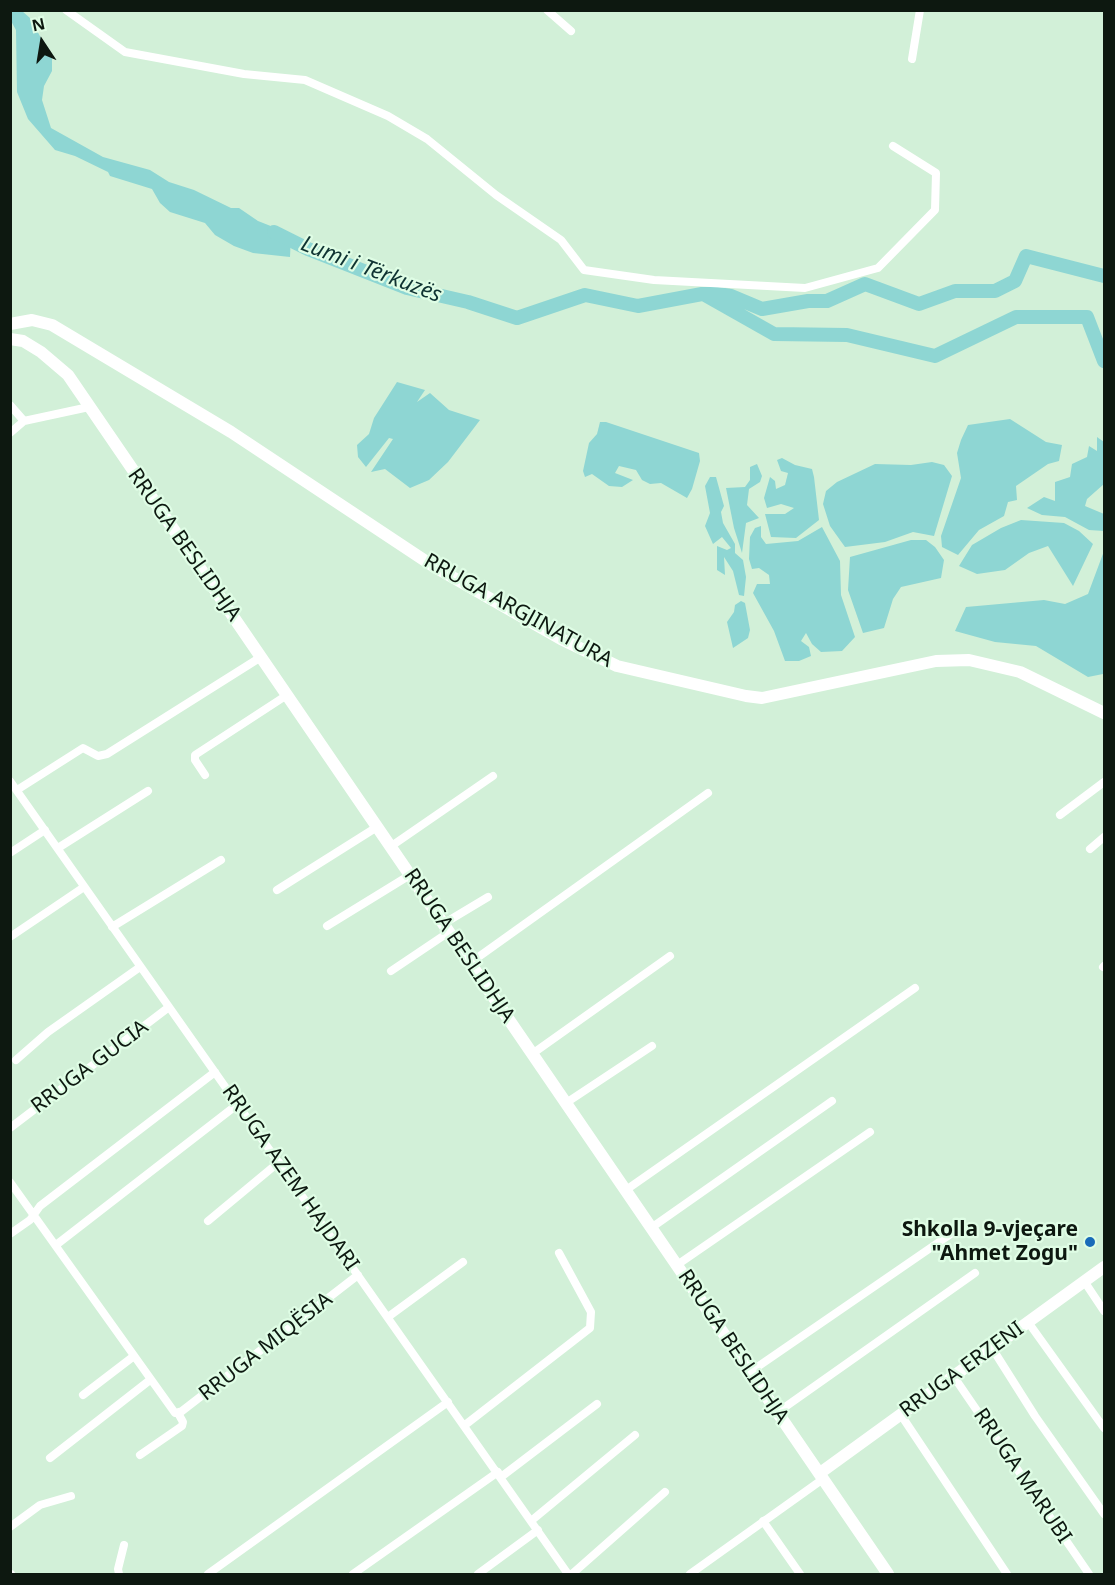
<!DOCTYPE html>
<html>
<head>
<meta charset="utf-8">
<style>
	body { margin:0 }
	#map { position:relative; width:1115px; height:1585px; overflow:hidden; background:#d2f0d8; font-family:"Noto Sans",sans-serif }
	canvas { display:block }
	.frame { position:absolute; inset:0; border:12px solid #0d1810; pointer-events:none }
	.north { position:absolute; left:12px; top:12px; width:60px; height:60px; -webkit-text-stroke:4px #dffde5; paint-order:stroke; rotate:348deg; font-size:16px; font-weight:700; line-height:24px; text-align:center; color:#0d1810 }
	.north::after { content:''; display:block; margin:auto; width:21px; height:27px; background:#0d1810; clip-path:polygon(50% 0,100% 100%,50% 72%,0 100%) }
</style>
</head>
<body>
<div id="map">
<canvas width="1115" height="1585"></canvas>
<div class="frame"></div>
<div class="north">N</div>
</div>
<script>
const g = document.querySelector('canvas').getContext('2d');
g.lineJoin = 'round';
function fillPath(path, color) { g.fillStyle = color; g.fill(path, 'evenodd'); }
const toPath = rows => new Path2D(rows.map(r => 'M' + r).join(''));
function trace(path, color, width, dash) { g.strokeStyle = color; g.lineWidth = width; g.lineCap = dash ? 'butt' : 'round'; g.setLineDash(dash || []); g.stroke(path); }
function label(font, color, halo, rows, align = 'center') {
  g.font = font + ' "Noto Sans",sans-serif'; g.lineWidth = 4.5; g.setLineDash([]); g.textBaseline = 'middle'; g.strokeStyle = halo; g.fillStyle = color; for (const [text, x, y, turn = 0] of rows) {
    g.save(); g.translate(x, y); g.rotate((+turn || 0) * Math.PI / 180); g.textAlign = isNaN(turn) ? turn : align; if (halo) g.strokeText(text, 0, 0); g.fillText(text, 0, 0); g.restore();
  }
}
fillPath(toPath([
	[10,11,22,11,30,18,52,58,52,71,44,86,42,100,51,128,103,157,150,170,169,182,194,190,231,208,239,208,258,221,291,234,290,257,253,253,234,246,215,235,205,223,170,212,160,203,152,189,110,176,108,172,75,156,55,150,28,119,17,92,16,30,11,21],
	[397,382,425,390,417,402,430,393,449,410,480,420,448,462,429,480,410,488,385,469,371,472,393,439,389,438,366,467,358,457,357,445,369,434,374,418],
	[1010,419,1046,442,1062,445,1059,461,1048,464,1016,486,1017,500,1008,502,1004,516,979,530,958,555,942,547,941,536,961,478,957,453,961,440,968,425],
	[600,422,606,422,699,453,700,461,692,489,687,498,661,483,650,484,642,480,636,470,619,466,615,473,633,480,622,487,609,486,592,474,585,477,583,471,589,443,597,434],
	[1097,437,1104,442,1104,484,1087,499,1085,506,1104,514,1104,531,1089,530,1065,517,1042,515,1027,508,1044,497,1055,501,1055,482,1070,477,1072,464,1087,457,1089,446,1097,451],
	[782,458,795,465,812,469,814,477,819,520,796,538,771,537,765,514,785,514,794,508,781,504,767,508,764,498,770,477,775,481,776,489,785,485,788,473,781,471,777,460],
	[932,462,944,465,952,476,934,536,913,532,885,542,845,547,830,526,823,504,826,491,837,482,875,464,911,465],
	[757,464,762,476,760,482,749,489,747,505,759,518,746,523,742,553,734,528,726,488,745,487,750,480,750,467],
	[710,477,716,477,724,506,721,512,723,523,735,544,735,553,743,560,746,577,744,596,739,595,733,571,724,557,725,575,717,570,717,546,727,550,731,548,722,537,713,544,705,526,710,513,705,486],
	[1021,520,1064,523,1079,531,1093,544,1073,586,1048,546,1029,553,1005,570,977,574,959,566,972,545,1001,528],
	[761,526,761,537,766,544,798,541,822,527,840,561,841,595,855,637,842,651,821,652,812,644,806,633,801,641,809,647,811,656,799,661,785,661,774,631,753,593,757,584,770,584,769,575,759,568,752,569,749,559,750,537,755,528],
	[911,540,926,540,935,547,944,560,941,578,901,587,893,599,884,628,863,633,848,590,850,557],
	[1104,551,1103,674,1088,677,1036,646,995,642,955,631,966,607,1044,600,1065,604,1088,594],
	[741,601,745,603,750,630,748,638,733,648,727,622,734,612,735,605]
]), '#8ed6d3');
trace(toPath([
	[274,232,308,249,407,288,468,302,517,318,585,295,638,306,702,294,717,294,731,296,762,309,808,301,827,301,865,284,919,304,955,291,995,291,1015,281,1026,256,1104,276],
	[705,295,774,334,847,335,935,356,1016,317,1087,317,1104,361]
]), '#8ed6d3', 14);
trace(toPath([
	[66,10,125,52,244,74,305,80,388,116,427,139,496,195,561,240,584,270,654,280,805,288,878,268,935,210,936,173,893,146],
	[547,10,571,31],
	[912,59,920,10],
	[10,405,24,421,89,407],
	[10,433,24,421],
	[205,775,195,760,195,755,287,695],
	[10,781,568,1574],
	[17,790,83,748,98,756,107,754,261,657],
	[1060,815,1104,782],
	[390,847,493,776],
	[58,848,148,791],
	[1090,849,1104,837],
	[10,853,45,830],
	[277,890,377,827],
	[443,924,488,897],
	[327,926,410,875],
	[112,927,221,860],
	[10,937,84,887],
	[470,963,708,793],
	[1103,967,1104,966],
	[391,971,449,932],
	[532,1054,670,956],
	[16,1060,48,1032,140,967],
	[566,1103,652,1046],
	[10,1128,169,1007],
	[10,1182,175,1413,182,1411,358,1275],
	[626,1190,915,988],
	[208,1221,279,1162],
	[651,1228,832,1101],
	[10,1234,30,1220,40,1206,215,1072],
	[56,1245,238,1104],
	[677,1265,870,1132],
	[1084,1281,1104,1311],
	[388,1317,463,1262],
	[1028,1322,1104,1428],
	[992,1348,1035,1416,1104,1514],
	[750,1372,958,1229],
	[954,1377,1089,1574],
	[83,1395,134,1356],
	[778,1412,975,1273],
	[901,1415,1007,1574],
	[465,1425,590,1328,591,1312,559,1253],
	[140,1455,182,1426,183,1422,178,1413],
	[50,1458,150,1380],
	[501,1477,597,1404],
	[531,1521,635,1435],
	[763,1521,800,1574],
	[10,1527,40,1505,71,1496],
	[10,1574,11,1574],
	[119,1574,118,1569,124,1545],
	[208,1574,448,1402],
	[353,1574,498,1472],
	[478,1574,538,1530],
	[572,1574,665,1492],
	[690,1574,823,1479]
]), '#fff', 8);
trace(toPath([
	[10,324,32,320,52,325,231,432,433,566,561,639,617,666,746,696,762,698,936,661,969,660,1020,672,1104,713],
	[10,339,23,341,41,352,68,375,888,1574],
	[820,1473,1104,1267]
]), '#fff', 12);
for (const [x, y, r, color] of [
	[1090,1242,6,"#196bb9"]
]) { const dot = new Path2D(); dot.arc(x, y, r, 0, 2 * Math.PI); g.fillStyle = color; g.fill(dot); trace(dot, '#dffde5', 2); }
label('21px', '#0d1810', '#dffde5', [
	["RRUGA BESLIDHJA",184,545,55],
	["RRUGA ARGJINATURA",518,611,29],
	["RRUGA BESLIDHJA",459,946,56],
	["RRUGA GUCIA",90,1067,-37],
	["RRUGA AZEM HAJDARI",290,1178,55],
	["RRUGA MIQËSIA",266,1347,-38],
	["RRUGA BESLIDHJA",733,1347,56],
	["RRUGA ERZENI",962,1370,-36],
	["RRUGA MARUBI",1022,1476,56]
]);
label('bold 21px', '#0d1810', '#dffde5', [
	["Shkolla 9-vjeçare",1078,1230],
	["\"Ahmet Zogu\"",1078,1254]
], 'right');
label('italic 22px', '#0f3332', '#dffde5', [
	["Lumi i Tërkuzës",371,270,21]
]);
</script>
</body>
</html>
